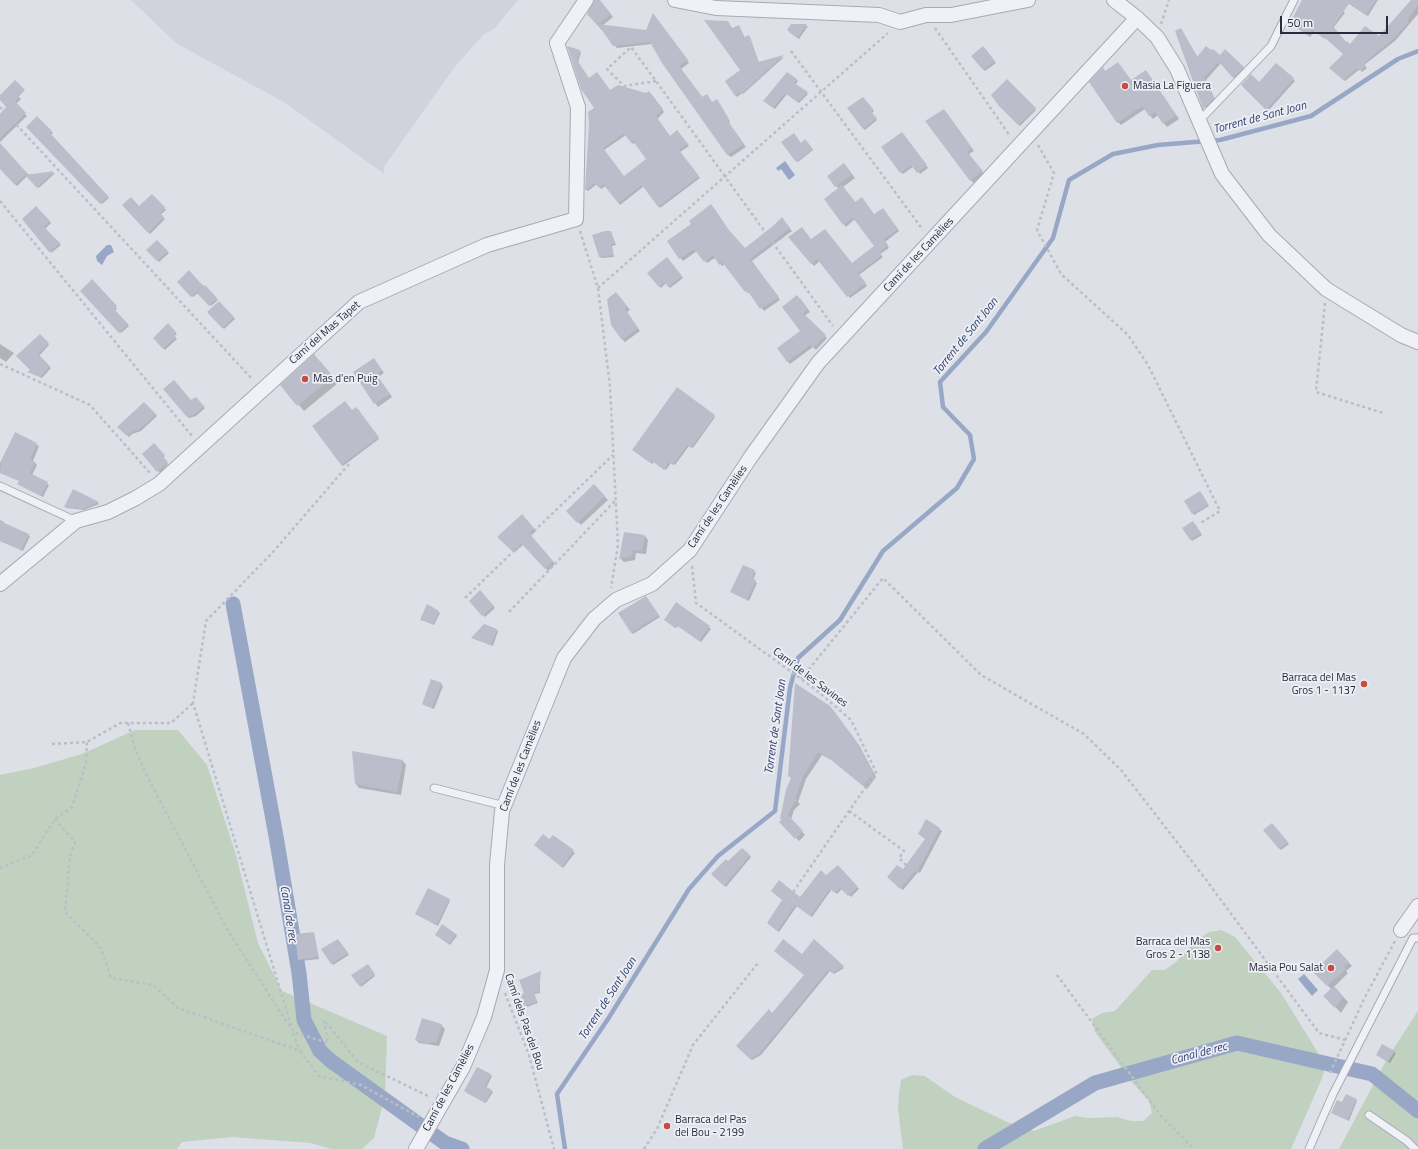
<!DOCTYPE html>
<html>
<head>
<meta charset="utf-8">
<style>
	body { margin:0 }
	#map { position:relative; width:1418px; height:1149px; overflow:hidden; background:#dee0e7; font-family:"Titillium Web",sans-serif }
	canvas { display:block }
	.scale { position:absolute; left:1280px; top:16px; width:108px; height:18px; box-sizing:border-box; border:2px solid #282c3e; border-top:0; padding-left:5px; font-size:12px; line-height:14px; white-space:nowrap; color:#282c3e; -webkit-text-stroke:3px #edeff5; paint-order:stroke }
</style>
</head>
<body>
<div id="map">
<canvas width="1418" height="1149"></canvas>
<div class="scale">50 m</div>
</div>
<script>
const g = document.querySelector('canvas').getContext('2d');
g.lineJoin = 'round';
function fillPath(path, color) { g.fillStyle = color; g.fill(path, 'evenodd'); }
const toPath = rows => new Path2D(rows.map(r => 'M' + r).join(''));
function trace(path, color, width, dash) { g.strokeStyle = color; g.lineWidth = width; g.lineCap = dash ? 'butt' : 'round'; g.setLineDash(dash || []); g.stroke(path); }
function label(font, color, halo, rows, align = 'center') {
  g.font = font + ' "Titillium Web",sans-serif'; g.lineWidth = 3.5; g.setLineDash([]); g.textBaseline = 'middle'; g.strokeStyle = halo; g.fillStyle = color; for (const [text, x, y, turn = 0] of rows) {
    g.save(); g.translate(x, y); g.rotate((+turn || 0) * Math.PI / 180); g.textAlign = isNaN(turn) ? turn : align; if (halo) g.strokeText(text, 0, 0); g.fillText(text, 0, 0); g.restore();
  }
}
fillPath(toPath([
	[131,0,518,0,494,29,484,34,453,69,384,167,384,174,287,104,176,43]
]), '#d0d2dc');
fillPath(toPath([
	[135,730,178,730,207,765,236,855,258,943,282,991,387,1036,385,1096,374,1138,362,1149,331,1149,311,1143,232,1137,182,1142,177,1149,0,1149,0,775,34,768,82,754],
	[1221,930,1235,937,1281,993,1322,1059,1324,1072,1320,1083,1291,1149,903,1149,898,1109,899,1094,901,1080,912,1075,925,1076,955,1097,1007,1122,1034,1131,1075,1116,1088,1118,1117,1117,1131,1121,1143,1121,1152,1113,1149,1101,1131,1081,1095,1032,1092,1019,1102,1013,1115,1011,1152,970,1165,970,1176,962,1194,943,1209,932],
	[1418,1011,1418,1149,1339,1149,1388,1057]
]), '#c0d1bf');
fillPath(toPath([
	[785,161,795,175,789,180,781,169,778,171,776,168],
	[107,245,111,245,114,252,107,256,102,265,97,261,96,256],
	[1304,974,1318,990,1312,996,1298,979]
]), '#99a7c7');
fillPath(toPath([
	[595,0,599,0,613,17,602,26,646,31,654,15,689,63,681,69,703,98,713,103,719,103,730,122,729,123,746,147,731,157,728,155,663,62,652,44,617,48,588,14],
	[1305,0,1329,0,1344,12,1345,13,1333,28,1350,46,1379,37,1418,5,1418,14,1395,41,1364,65,1367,68,1362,72,1360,69,1345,81,1331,68,1344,54,1326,37,1325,39,1315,31,1310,37,1293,24],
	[1354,0,1378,0,1368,16,1352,6],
	[730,24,732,29,739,26,745,38,749,36,750,37,759,63,784,57,743,94,742,93,737,97,726,82,741,70],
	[792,25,808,26,799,39,789,32],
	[1181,29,1198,58,1211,52,1220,56,1225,50,1246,70,1236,80,1221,63,1206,80,1216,101,1207,111,1176,31],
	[568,47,581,52,578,63,589,79,597,73,610,91,651,94,664,112,657,119,670,137,679,133,689,146,680,152,700,178,660,208,644,186,620,205,606,186,601,189,597,184,588,191,586,190,590,123,595,108],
	[626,135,633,144,635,143,648,160,624,177,604,150],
	[985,49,996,63,985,71,973,56],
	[1118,64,1132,81,1149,75,1179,119,1167,127,1158,115,1153,119,1145,109,1121,125,1118,122,1103,69,1106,72],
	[1276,64,1295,81,1268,111,1242,85,1259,84],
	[796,79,798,81,795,85,808,94,799,103,787,94,775,109,765,101],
	[1007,80,1036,110,1020,126,1000,105],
	[10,88,21,99,16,104,27,116,0,142,0,122,8,106,0,98],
	[862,98,874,111,871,114,877,120,865,130,849,109],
	[946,112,974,151,969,154,984,174,973,183,926,121],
	[37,117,53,133,51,135,109,198,102,204,27,127],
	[904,135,928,168,920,174,914,166,903,174,901,172],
	[807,142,813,150,798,162,797,161,801,144],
	[10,156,29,175,55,173,39,188,27,176,17,186,0,168,0,165],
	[847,168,855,178,843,187,856,203,875,215,884,211,899,231,885,242,889,248,880,254,883,257,859,275,867,286,850,298,820,261,814,266,789,237,811,240,852,264,876,246,855,219,846,227,825,199,839,189,836,186],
	[152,195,166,210,160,215,165,219,150,234,123,206,139,208],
	[36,207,51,223,45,229,61,245,51,253],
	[714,208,730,232,745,249,784,221,792,231,752,261,780,300,764,311,750,292,748,293,746,291,725,264,722,266,715,258,707,263,697,251,683,261,668,242],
	[611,232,616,245,612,246,614,257,601,258,600,257],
	[157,241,169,253,159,262,148,250],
	[667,258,683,278,670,288,666,283,661,288,648,273],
	[189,272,218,300,211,306,198,293,193,297,178,282],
	[92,281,117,309,115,311,129,326,121,333,82,291],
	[619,296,630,310,627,312,640,331,625,342,622,339],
	[800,298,810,312,804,316,827,338,816,350,813,347,790,364,778,349,802,332],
	[219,302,235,319,224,329,208,313],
	[168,325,177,334,174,336,177,339,165,350,154,338],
	[40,335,49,345,39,356,51,368,42,378,29,372,31,370],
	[0,344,14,353,6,362,0,358],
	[374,359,384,373,378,377,392,397,378,407,354,373],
	[320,361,338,383,304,411,282,385],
	[164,389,192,401,196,398,205,408,196,416,189,418],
	[144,403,157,416,141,431,132,434,129,437,119,427],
	[358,409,379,439,343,466,341,464,352,411],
	[714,416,715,417,693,448,689,446,675,465,671,463,666,470,654,462,652,464,634,451],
	[16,433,39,446,33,461,37,465,32,475,49,485,43,497,21,486,19,484,20,481,0,473,0,463],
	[154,445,165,456,162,458,168,464,160,473,144,454],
	[594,485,608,500,581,525,568,511],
	[73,491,98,503,99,504,84,510,67,508,66,507],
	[1202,494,1209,506,1194,515,1185,501],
	[524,518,536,531,531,536,555,564,548,571,524,544,515,552,499,537],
	[0,520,4,522,3,524,30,536,23,551,0,541],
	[1195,524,1202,535,1192,541,1183,528],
	[645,536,648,540,646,554,636,553,635,560,624,562,620,558],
	[744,566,756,573,753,580,757,583,749,601,733,593],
	[480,591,495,608,485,617,470,601],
	[647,599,660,617,633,634,619,613],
	[677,604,711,629,701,642,678,626,676,628,667,621],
	[438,612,440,613,434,625,422,620],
	[496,630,498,631,493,646,472,638],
	[441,684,443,686,434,709,424,705,423,704],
	[833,710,859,745,876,777,867,789,833,761,822,755,806,779,798,802,800,804,794,810,791,819,805,835,799,841,780,822,783,820,781,818],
	[403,761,406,765,401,795,359,788,356,784],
	[1272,824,1289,844,1281,850,1265,830],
	[939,829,942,831,920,873,918,872,903,890,889,877,903,871,926,839],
	[553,836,575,853,563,868,537,847,549,841],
	[742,849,751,857,726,887,712,874,728,863],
	[838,866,859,889,851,897,843,888,837,894,832,889,812,917,797,906,779,932,769,923,800,899],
	[449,900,450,901,438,926,416,914],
	[314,933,319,959,301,961,299,960],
	[456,934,457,936,450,945,438,936],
	[814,940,844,968,834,974,830,971,761,1055,752,1060,737,1046,773,1014,805,975,802,956],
	[339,941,349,955,333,965,322,950],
	[1337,950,1352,966,1346,971,1348,973,1334,987,1348,1002,1341,1013,1325,996,1332,990,1315,972],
	[369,966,375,976,361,987,360,985],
	[540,972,540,993,534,994,538,1003,527,1007,522,995,525,994],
	[441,1025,445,1029,439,1046,419,1043,416,1040],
	[1394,1052,1396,1053,1390,1063,1377,1055],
	[478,1068,492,1076,486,1088,493,1092,486,1103,467,1093],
	[1356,1100,1357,1101,1349,1121,1334,1114,1342,1103]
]), '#0003');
trace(toPath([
	[565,1149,557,1094,608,1019,689,889,718,856,775,811,790,688,798,658,840,620,883,551,957,488,974,459,970,435,943,407,940,382,986,332,1053,238,1069,180,1113,154,1158,145,1220,140,1311,116,1398,59,1418,51]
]), '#99a7c7', 4.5);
trace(toPath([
	[233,604,276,836,299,973,304,1020,320,1051,331,1061,445,1143,462,1149],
	[985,1149,1095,1083,1237,1043,1372,1074,1418,1111]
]), '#99a7c7', 15);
fillPath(toPath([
	[594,0,600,0,611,14,598,24,646,30,653,13,688,60,679,66,702,97,707,94,712,102,717,99,729,119,727,120,744,144,727,155,662,63,650,42,613,46,598,24,597,25,587,14],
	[1302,0,1376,0,1366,15,1349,4,1333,26,1346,42,1347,41,1350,44,1365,26,1379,36,1411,0,1418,0,1418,5,1407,20,1409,22,1393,39,1364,63,1366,66,1360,71,1357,68,1343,80,1329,68,1343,54,1324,37,1323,38,1313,30,1308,36,1290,23],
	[704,20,728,21,732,28,739,25,744,37,749,35,758,62,784,55,741,94,740,92,735,96,725,81,740,70],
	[791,24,807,24,797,38,787,30],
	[1181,28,1197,57,1206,46,1211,50,1213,49,1220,55,1225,49,1244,67,1233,78,1219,62,1204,77,1214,98,1203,109,1175,31],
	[567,46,580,50,577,60,589,78,597,72,610,90,618,85,646,93,649,91,663,109,656,116,670,136,677,130,688,144,679,150,699,176,658,207,642,185,618,203,603,184,599,188,595,183,585,190,589,123,588,112,594,108,581,89],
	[624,133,631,143,633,141,646,159,624,176,603,148],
	[983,46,995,61,983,70,971,56],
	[1118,62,1131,80,1146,70,1176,115,1163,124,1155,112,1149,116,1142,106,1117,123,1089,82,1103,67,1105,71],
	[1276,63,1294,78,1266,110,1241,85,1251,74,1259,82],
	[787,72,797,79,794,83,808,92,797,102,785,93,773,108,763,101],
	[1007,79,1036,108,1018,125,999,106,991,95],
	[15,80,25,90,15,101,26,113,0,138,0,114,6,107,0,100,0,95],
	[863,97,873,109,871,112,877,118,863,129,847,108],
	[944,109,972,148,967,152,983,171,970,181,925,121],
	[37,116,52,131,50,133,108,196,100,204,26,127],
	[902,132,927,165,917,173,911,165,900,173,881,147],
	[794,133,801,143,805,139,813,149,796,162,781,142],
	[0,143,27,173,25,175,54,171,37,188,25,175,15,185,0,169],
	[844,163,852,174,835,187,827,176],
	[842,185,855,202,862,197,874,214,883,208,898,229,884,239,888,245,879,252,882,255,858,273,866,283,847,297,817,259,811,264,788,237,802,227,811,239,825,229,852,263,874,246,853,218,843,225,824,199],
	[152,194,165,207,160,213,164,217,148,233,122,205,131,197,139,206],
	[711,204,728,229,745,248,774,225,782,217,790,228,750,259,779,297,760,309,747,290,745,292,722,262,719,265,713,255,704,262,694,249,679,259,667,241,691,224,689,221],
	[36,206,50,221,44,227,60,243,49,252,22,219],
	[605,231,611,231,615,244,611,244,613,255,599,257,592,235],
	[157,240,168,251,157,261,146,250],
	[667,257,682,276,668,287,664,282,659,287,647,273],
	[189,270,203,286,191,297,177,282],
	[92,279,117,306,114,309,128,324,119,333,80,291],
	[205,285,217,298,209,306,197,293],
	[616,292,628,307,625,309,638,328,622,340,611,325,607,299],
	[797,295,808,309,803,313,826,335,813,348,810,345,787,362,777,348,800,331,782,307],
	[219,301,234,317,222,328,207,312],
	[168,323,176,332,174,334,176,337,163,349,153,338],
	[40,334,49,343,38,354,50,366,40,377,27,372,30,370,16,356],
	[314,354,333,377,297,406,280,385],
	[374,358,382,370,376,374,390,394,374,404,353,372],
	[174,380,191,400,196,397,204,406,195,414,187,417,163,389],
	[677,387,715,415,691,448,687,445,673,465,669,462,664,470,652,461,651,463,632,450],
	[345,401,352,410,356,407,379,437,341,465,312,426],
	[144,402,156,414,139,430,131,432,127,436,117,427],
	[15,432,37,443,30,459,35,462,30,473,48,482,41,496,17,484,19,481,0,473,2,459],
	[154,443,164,454,162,456,168,462,157,472,142,454],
	[594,484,605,496,577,523,566,511],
	[73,489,99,502,82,509,64,507],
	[1200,491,1208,505,1192,514,1184,501],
	[522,514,534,528,529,533,553,561,545,569,521,543,512,551,497,537],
	[0,521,29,534,21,550,0,541],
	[1193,521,1201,533,1190,540,1182,528],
	[624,532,645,535,642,551,633,550,632,556,619,559],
	[743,565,755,570,752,578,756,580,747,600,730,592],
	[480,590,494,606,482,616,469,601],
	[646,596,659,615,631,633,618,613],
	[676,602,710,626,699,641,676,625,675,628,664,620],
	[427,604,439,611,433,624,420,620],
	[484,624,497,629,491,645,471,638],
	[431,679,442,683,432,708,422,704],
	[795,683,830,706,856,741,873,773,863,786,829,758,818,752,803,776,795,798,797,800,791,807,788,815,803,831,795,839,779,822,782,819,780,819,786,790,791,778,788,776],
	[352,751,403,760,397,792,355,784],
	[926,819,940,828,917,872,915,871,900,889,887,877,897,865,903,869,925,839,918,834],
	[1272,823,1288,842,1279,849,1263,830],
	[543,834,549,839,553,835,574,850,562,867,534,845],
	[742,848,750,855,724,886,711,874,726,859,728,861],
	[838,865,858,887,848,896,840,888,835,893,830,889,810,916,795,905,777,931,767,923,782,900,771,891,779,880,800,897,821,870,826,875],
	[428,888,450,899,436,925,415,914],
	[442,924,456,934,449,944,435,935],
	[314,932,318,957,298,960,295,934],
	[338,939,348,953,331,964,321,949],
	[783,939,802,954,814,939,844,966,832,973,828,970,760,1053,750,1059,736,1046,769,1009,772,1013,804,975,774,951],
	[1337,949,1349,962,1344,967,1346,969,1327,986,1313,972],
	[368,964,375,974,359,986,351,975],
	[541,971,539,992,534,993,537,1002,524,1006,520,994,524,993,519,980],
	[1334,986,1343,996,1335,1008,1323,996],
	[422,1018,442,1024,436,1043,431,1042,428,1044,415,1040],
	[1382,1044,1395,1051,1388,1062,1376,1055],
	[477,1067,491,1074,485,1086,492,1090,485,1103,464,1091],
	[1346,1094,1357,1099,1347,1120,1331,1113,1337,1100,1342,1102]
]), '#bbbeca');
const lane = toPath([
	[1199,121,1271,46,1294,0],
	[0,486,76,521],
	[434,788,505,806],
	[1369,1115,1407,1141,1415,1149],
	[1309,1149,1333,1094,1413,938,1418,938]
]);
const street = toPath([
	[675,0,716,8,879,15,900,22,926,15,951,15,1028,0],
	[1114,0,1137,18,1157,37,1177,69,1222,174,1269,235,1326,289,1401,335,1418,342],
	[0,584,76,521,108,512,136,498,159,484,359,302,487,245,576,219,578,107,557,43,586,0],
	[1401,930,1418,906],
	[416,1149,463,1067,484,1017,497,970,497,865,502,811,564,658,594,619,616,600,652,584,690,550,750,458,818,363,1137,18]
]);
trace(lane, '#a7aab4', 9);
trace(street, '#a7aab4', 16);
trace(toPath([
	[1161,24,1169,0],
	[935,28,1010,136],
	[791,51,923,230],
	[656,81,624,86,607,69,631,47,656,81,833,326],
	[0,107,253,380],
	[1038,145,1054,173,1037,230,1061,274,1128,335,1148,365,1220,511,1199,524],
	[0,201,192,436],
	[580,231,598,288,610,387,618,545,611,588],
	[598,288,888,33],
	[1325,303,1316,392,1383,413],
	[0,364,90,405,150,473],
	[349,464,273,552,206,621,193,703,293,1032,328,1043,324,1020,358,1062,430,1097],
	[692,566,696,603,815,689,851,720,876,772,780,911],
	[465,598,613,455],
	[509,612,615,501],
	[801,679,883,578,981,675,1084,734,1121,770,1204,877,1319,1033,1345,1040],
	[128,723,135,749,147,776,227,929,291,1029],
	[52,744,87,742,120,723,171,723,193,703],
	[849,811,904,851,899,858,910,869],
	[55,819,75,842,70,857,65,912,101,948,111,978,153,985,178,1008,300,1051,319,1076,361,1085,419,1117],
	[0,868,32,855,55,819,72,807,86,763,87,742],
	[1057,975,1161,1116,1194,1149],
	[505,993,529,1055,554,1149],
	[293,1033,300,1051],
	[1330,1073,1365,997,1395,941],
	[644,1149,657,1129,693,1045,758,963]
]), '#bcbec6', 2.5, [3, 3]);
trace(lane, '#f0f1f6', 7);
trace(street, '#f0f1f6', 14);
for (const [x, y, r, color] of [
	[1125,86,4,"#ca4945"],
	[305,379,4,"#ca4945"],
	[1364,684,4,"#ca4945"],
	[1218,948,4,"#ca4945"],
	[1331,968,4,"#ca4945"],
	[667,1126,4,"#ca4945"]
]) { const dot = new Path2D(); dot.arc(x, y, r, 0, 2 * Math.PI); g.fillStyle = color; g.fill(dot); trace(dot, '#edeff5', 1.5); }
label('11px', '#282c3e', '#edeff5', [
	["Masia La Figuera",1133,86],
	["Mas d'en Puig",313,379],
	["Barraca del Mas",1356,678,"right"],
	["Gros 1 - 1137",1356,691,"right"],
	["Barraca del Mas",1210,942,"right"],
	["Gros 2 - 1138",1210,955,"right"],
	["Masia Pou Salat",1323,968,"right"],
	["Barraca del Pas",675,1120],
	["del Bou - 2199",675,1133]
], 'left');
label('11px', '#282c3e', '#edeff5', [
	["Camí de les Camèlies",919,255,-47],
	["Camí del Mas Tapet",325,333,-41],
	["Camí de les Camèlies",718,507,-56],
	["Camí de les Savines",810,678,37],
	["Camí de les Camèlies",521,766,-69],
	["Camí dels Pas del Bou",524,1022,71],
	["Camí de les Camèlies",449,1088,-62]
]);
label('italic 12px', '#334370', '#edeff5', [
	["Torrent de Sant Joan",1260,118,-15],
	["Torrent de Sant Joan",966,337,-51],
	["Torrent de Sant Joan",776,727,-82],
	["Canal de rec",288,914,81],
	["Torrent de Sant Joan",608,999,-57],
	["Canal de rec",1199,1054,-15]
]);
</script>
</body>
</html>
